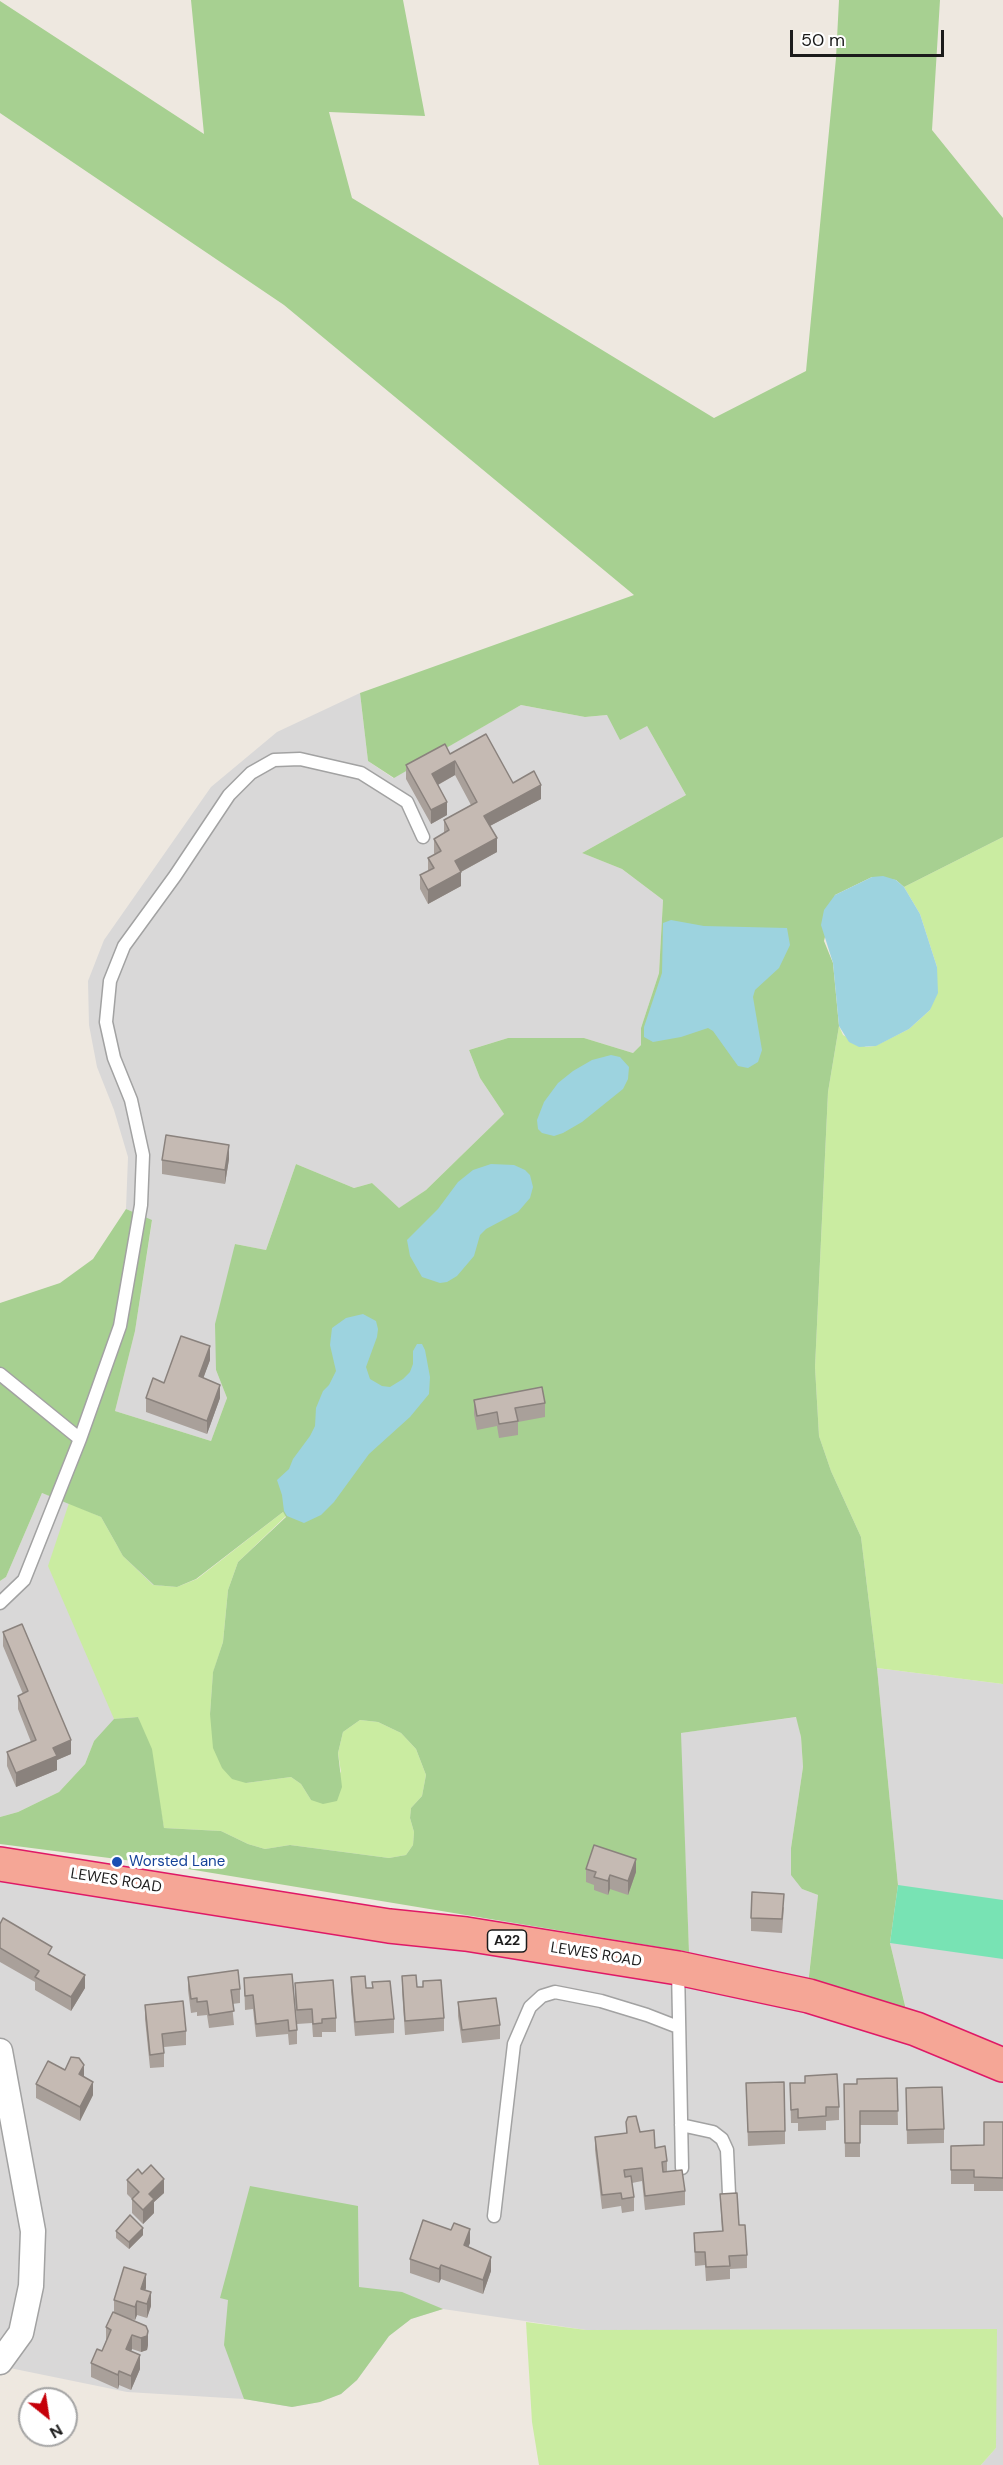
<!DOCTYPE html>
<html>
<head>
<meta charset="utf-8">
<style>
	body { margin:0 }
	#map { position:relative; width:1003px; height:2465px; overflow:hidden; background:#eee8e0; font-family:"DM Sans",sans-serif }
	canvas { display:block }
	.north { position:absolute; left:18px; top:2387px; width:60px; height:60px; box-sizing:border-box; background:#fff; border:2px solid #a4a4a4; border-radius:50%; rotate:150deg; font-size:16px; font-weight:700; line-height:24px; text-align:center; color:#1b1b1b }
	.north::after { content:''; display:block; margin:auto; width:21px; height:27px; background:#c60009; clip-path:polygon(50% 0,100% 100%,50% 72%,0 100%) }
	.scale { position:absolute; left:790px; top:30px; width:154px; height:27px; box-sizing:border-box; border:3px solid #1b1b1b; border-top:0; padding-left:8px; font-size:18px; line-height:21px; white-space:nowrap; color:#1b1b1b; -webkit-text-stroke:4px #fff; paint-order:stroke }
</style>
</head>
<body>
<div id="map">
<canvas width="1003" height="2465"></canvas>
<div class="north">N</div>
<div class="scale">50 m</div>
</div>
<script>
const g = document.querySelector('canvas').getContext('2d');
g.lineJoin = 'round';
function fillPath(path, color) { g.fillStyle = color; g.fill(path, 'evenodd'); }
const toPath = rows => new Path2D(rows.map(r => 'M' + r).join(''));
function trace(path, color, width, dash) { g.strokeStyle = color; g.lineWidth = width; g.lineCap = dash ? 'butt' : 'round'; g.setLineDash(dash || []); g.stroke(path); }
function label(font, color, halo, rows, align = 'center') {
  g.font = font + ' "DM Sans",sans-serif'; g.lineWidth = 6; g.setLineDash([]); g.textBaseline = 'middle'; g.strokeStyle = halo; g.fillStyle = color; for (const [text, x, y, turn = 0] of rows) {
    g.save(); g.translate(x, y); g.rotate((+turn || 0) * Math.PI / 180); g.textAlign = isNaN(turn) ? turn : align; if (halo) g.strokeText(text, 0, 0); g.fillText(text, 0, 0); g.restore();
  }
}
fillPath(toPath([
	[360,693,368,761,393,778,521,705,585,717,607,715,647,726,686,795,582,853,622,869,663,900,659,973,641,1028,641,1045,633,1053,584,1038,508,1038,469,1050,480,1078,504,1114,426,1190,398,1209,372,1183,354,1188,296,1164,266,1250,235,1244,216,1370,227,1398,211,1441,115,1411,135,1331,152,1221,126,1209,128,1157,114,1110,97,1067,89,1025,88,981,104,940,211,787,277,732],
	[42,1493,69,1503,223,1642,94,1741,85,1764,59,1792,18,1812,0,1817,0,1581,6,1577],
	[877,1668,1003,1684,1003,2465,981,2465,996,2448,586,2330,443,2309,411,2319,389,2336,357,2380,341,2394,320,2402,292,2407,244,2399,127,2392,0,2366,0,1875,682,1985,689,1952,680,1733,797,1717,801,1737,803,1767,791,1848,802,1889,818,1895,808,1984,908,2017,890,1943,898,1885]
]), '#d9d8d8');
fillPath(toPath([
	[1003,837,1003,1684,877,1668,861,1537,831,1471,819,1436,815,1367,828,1092,839,1026,843,1035,866,1047,875,1046,909,1029,930,1010,937,967,920,914,904,887],
	[69,1503,101,1517,123,1556,153,1585,177,1587,197,1579,283,1512,286,1516,238,1562,228,1590,223,1642,213,1673,210,1714,246,1783,291,1777,301,1784,311,1800,341,1772,338,1753,343,1732,360,1720,378,1722,401,1733,416,1749,426,1775,422,1796,411,1808,410,1818,414,1832,413,1845,406,1855,389,1858,290,1845,265,1849,248,1844,221,1831,164,1828,158,1795,138,1717,114,1719,48,1566],
	[526,2322,586,2330,997,2329,996,2448,981,2465,539,2465,532,2422]
]), '#caeca1');
fillPath(toPath([
	[191,0,403,0,425,116,329,112,352,198,714,418,806,371,836,58,839,0,940,0,932,130,1003,218,1003,837,904,887,896,880,872,877,835,895,824,941,833,963,839,1026,828,1092,815,1367,819,1436,831,1471,861,1537,877,1668,898,1885,890,1943,908,2018,808,1985,818,1895,802,1889,791,1875,791,1848,803,1767,801,1737,796,1717,681,1733,689,1952,164,1865,0,1844,0,1817,18,1812,59,1792,85,1764,94,1741,114,1719,138,1717,152,1749,164,1828,221,1831,248,1844,265,1849,290,1845,389,1858,406,1855,413,1845,414,1832,410,1818,411,1808,422,1796,426,1775,416,1749,401,1733,378,1722,360,1720,343,1732,338,1753,342,1787,337,1801,323,1804,311,1800,301,1784,291,1777,246,1783,232,1779,222,1768,213,1748,210,1714,213,1672,223,1642,228,1590,238,1562,286,1517,283,1512,196,1579,177,1587,154,1585,123,1556,101,1517,42,1493,6,1577,0,1581,0,1303,60,1283,93,1259,126,1209,152,1220,135,1331,115,1411,211,1441,227,1398,216,1370,215,1324,235,1244,266,1250,296,1164,354,1188,372,1183,399,1208,426,1190,504,1114,480,1078,469,1050,508,1038,584,1038,633,1053,641,1045,641,1028,659,973,663,900,622,869,582,853,686,795,647,726,620,740,607,715,585,717,521,705,394,778,368,761,360,693,634,595,284,305,0,113,0,1,204,134],
	[250,2186,358,2206,359,2287,402,2292,443,2309,411,2319,389,2336,357,2380,341,2394,320,2402,292,2407,244,2399,224,2345,228,2300,220,2298]
]), '#a7d091');
fillPath(toPath([
	[898,1885,1003,1900,1003,1959,890,1943]
]), '#78e3b4');
fillPath(toPath([
	[883,876,896,880,904,887,920,914,937,967,938,993,930,1010,909,1029,876,1046,859,1047,849,1042,839,1026,833,963,821,925,824,910,835,895,872,877],
	[671,920,704,926,787,928,790,945,779,968,755,990,753,997,762,1050,758,1062,748,1068,738,1066,713,1031,708,1028,681,1037,653,1042,644,1037,644,1027,662,973,663,923],
	[611,1055,620,1057,629,1067,628,1079,623,1089,582,1122,563,1133,554,1136,542,1133,538,1129,537,1120,544,1102,558,1083,573,1071,592,1060],
	[491,1164,514,1165,525,1170,530,1175,533,1187,530,1198,518,1212,486,1229,480,1235,474,1256,457,1276,447,1282,440,1283,422,1277,410,1256,407,1240,438,1209,458,1182,473,1170],
	[363,1314,376,1321,378,1329,377,1337,366,1367,370,1379,382,1386,390,1387,403,1379,410,1372,413,1364,413,1351,417,1344,422,1344,425,1350,430,1377,429,1394,410,1417,369,1454,334,1502,321,1515,304,1523,287,1516,284,1511,282,1495,277,1480,289,1469,293,1459,310,1436,315,1426,316,1408,323,1391,329,1385,336,1371,330,1345,332,1328,346,1318]
]), '#9dd3df');
const service = toPath([
	[0,1374,80,1439,24,1580,0,1603],
	[80,1439,120,1326,141,1205,143,1155,131,1100,114,1058,106,1022,110,981,124,946,175,876,229,795,251,773,274,760,300,759,361,773,407,802,423,837],
	[678,1968,682,2168],
	[681,2125,713,2132,722,2139,727,2150,729,2194],
	[494,2216,514,2044,530,2007,542,1996,555,1992,601,2001,647,2015,678,2027]
]);
const minor = toPath([
	[0,2051,33,2231,31,2286,21,2333,0,2362]
]);
const trunk = toPath([
	[0,1864,389,1926,466,1934,678,1968,809,1996,916,2029,1003,2065]
]);
trace(service, '#a2a2a2', 15);
trace(minor, '#a2a2a2', 27);
trace(trunk, '#df1966', 36);
trace(service, '#fff', 12);
trace(minor, '#fff', 24);
trace(trunk, '#f5a696', 33);
fillPath(toPath([
	[450,754,513,783,541,799,490,826,497,852,461,872,461,886,428,904,420,889,420,875,428,871,428,858,435,855,434,853,434,839,444,834,444,820,471,805,455,775,438,785,447,815,431,824,406,779,406,765],
	[229,1159,225,1184,162,1174,162,1160],
	[210,1360,203,1378,220,1398,207,1434,146,1412,146,1398,164,1383],
	[474,1400,545,1403,545,1417,518,1422,518,1435,499,1438,497,1426,477,1430,474,1414],
	[3,1632,71,1754,57,1760,57,1770,16,1787,7,1766,7,1752,31,1742,18,1709,18,1696,23,1694,3,1646],
	[586,1869,636,1872,628,1895,610,1889,608,1895,594,1890,594,1885,586,1882],
	[784,1907,782,1933,751,1931,751,1918],
	[0,1924,85,1988,71,2011,35,1990,35,1982,0,1962],
	[402,1976,417,1987,444,2018,444,2031,405,2035,402,1990],
	[188,1977,240,1989,240,2003,232,2004,234,2025,209,2028,207,2015,197,2016,197,2012,191,2013,188,1990],
	[351,1977,366,1988,372,1988,372,1982,394,2019,394,2033,355,2036,351,1991],
	[244,1978,297,2030,297,2044,289,2045,288,2034,256,2037,253,2009,245,2010],
	[295,1983,336,2018,336,2032,322,2032,322,2037,313,2037,312,2023,297,2024,295,1997],
	[458,2002,500,2025,500,2039,462,2043,458,2016],
	[145,2005,186,2031,186,2045,164,2047,164,2067,150,2068,145,2019],
	[65,2070,84,2076,93,2095,80,2121,36,2098,36,2084],
	[897,2078,898,2125,860,2125,860,2157,845,2157,844,2084,857,2084],
	[746,2083,785,2131,785,2144,748,2146],
	[790,2083,839,2107,839,2120,826,2121,826,2130,798,2131,798,2123,791,2123],
	[906,2088,944,2129,944,2143,907,2144],
	[626,2122,640,2132,655,2148,667,2161,667,2171,685,2191,685,2205,645,2210,642,2181,632,2183,634,2197,634,2211,622,2213,621,2206,602,2209,595,2150,595,2137,626,2133],
	[1003,2122,1003,2191,974,2191,974,2184,951,2184,951,2146,984,2145],
	[142,2174,164,2193,154,2202,154,2213,143,2224,132,2213,132,2199,127,2194,127,2180],
	[720,2194,739,2225,747,2255,747,2268,730,2269,730,2279,706,2281,705,2265,695,2266,694,2233,722,2232],
	[116,2231,143,2235,129,2249,116,2238],
	[470,2243,468,2246,491,2271,483,2294,441,2279,439,2283,410,2273,410,2259],
	[146,2288,145,2290,151,2306,147,2318,137,2315,135,2320,130,2319,148,2345,147,2350,141,2352,132,2349,131,2351,140,2369,131,2390,119,2385,118,2389,91,2377,91,2363,102,2351,106,2341,106,2327,114,2312,114,2300]
]), '#a9a09a');
fillPath(toPath([
	[455,761,455,775,432,788,432,774],
	[541,785,541,799,484,829,484,816],
	[447,802,447,815,431,824,431,810],
	[497,838,497,852,455,875,455,861],
	[461,872,461,886,428,904,428,890],
	[229,1145,229,1159,225,1184,225,1170],
	[210,1346,210,1360,199,1390,199,1376],
	[220,1385,220,1398,207,1434,207,1421],
	[71,1740,71,1754,57,1760,57,1770,16,1787,16,1773,53,1748],
	[636,1859,636,1872,628,1895,628,1881],
	[610,1875,610,1889,608,1895,608,1881],
	[85,1975,85,1988,71,2011,71,1997],
	[84,2065,84,2079,79,2074],
	[93,2082,93,2095,80,2121,80,2107],
	[164,2179,164,2193,154,2202,154,2213,143,2224,143,2210,149,2194],
	[143,2228,143,2235,129,2249,129,2242],
	[470,2229,470,2243,464,2258,464,2245],
	[491,2257,491,2271,483,2294,483,2280],
	[441,2265,441,2279,439,2283,439,2269],
	[146,2274,146,2288,141,2303,141,2289],
	[151,2292,151,2306,147,2318,147,2304],
	[137,2301,137,2315,135,2320,135,2307],
	[148,2331,148,2345,147,2350,141,2352,141,2338],
	[132,2335,132,2349,126,2363,126,2349],
	[140,2355,140,2369,131,2390,131,2376],
	[119,2371,119,2385,118,2389,118,2375]
]), '#8a827d');
const building = toPath([
	[486,734,513,783,534,771,541,785,484,816,497,838,455,861,461,872,428,890,420,875,434,868,428,858,441,851,434,839,449,830,444,820,477,802,455,761,432,774,447,802,431,810,406,765,445,744,450,754,486,734],
	[166,1135,229,1145,225,1170,162,1160,166,1135],
	[181,1336,210,1346,199,1376,220,1385,207,1421,146,1398,153,1378,164,1383,181,1336],
	[542,1387,545,1403,515,1408,518,1421,499,1424,497,1412,477,1416,474,1400,542,1387],
	[22,1624,71,1740,53,1748,57,1756,16,1773,7,1752,36,1740,18,1696,28,1691,3,1632,22,1624],
	[594,1845,636,1859,628,1881,610,1875,608,1881,594,1877,596,1872,586,1869,594,1845],
	[752,1892,784,1894,782,1919,751,1918,752,1892],
	[3,1918,52,1947,48,1954,85,1975,71,1997,35,1977,39,1971,0,1948,0,1924,3,1918],
	[238,1970,240,1989,231,1990,234,2011,209,2015,207,2001,197,2002,197,1998,191,1999,188,1977,238,1970],
	[292,1974,297,2030,289,2031,288,2020,256,2024,253,1995,245,1996,244,1978,292,1974],
	[416,1975,417,1987,423,1987,423,1981,441,1980,444,2018,405,2021,402,1976,416,1975],
	[365,1976,366,1988,373,1988,372,1982,390,1981,394,2019,355,2022,351,1977,365,1976],
	[333,1980,336,2018,322,2019,322,2023,313,2024,312,2009,297,2010,295,1983,333,1980],
	[496,1998,500,2025,462,2030,458,2002,496,1998],
	[183,2001,186,2031,162,2034,164,2053,150,2055,145,2005,183,2001],
	[71,2057,79,2058,84,2065,79,2074,93,2082,80,2107,36,2084,48,2061,65,2070,71,2057],
	[837,2074,839,2107,826,2107,826,2116,798,2118,798,2109,791,2110,790,2083,805,2083,805,2076,837,2074],
	[897,2078,898,2111,860,2111,860,2143,845,2143,844,2084,857,2084,857,2079,897,2078],
	[784,2082,785,2131,748,2132,746,2083,784,2082],
	[942,2087,944,2129,907,2130,906,2088,942,2087],
	[636,2116,640,2132,654,2130,655,2148,665,2146,667,2161,662,2162,663,2172,682,2170,685,2191,645,2196,642,2168,624,2170,625,2177,631,2176,634,2197,622,2199,621,2193,602,2195,595,2137,627,2133,626,2122,628,2117,636,2116],
	[984,2122,1003,2122,1003,2178,974,2177,974,2170,951,2170,951,2146,984,2145,984,2122],
	[151,2165,164,2179,149,2194,154,2199,143,2210,132,2199,139,2192,127,2180,138,2169,142,2174,151,2165],
	[737,2193,739,2225,745,2225,747,2255,729,2256,730,2266,706,2267,705,2252,695,2252,694,2233,723,2231,720,2194,737,2193],
	[130,2215,143,2228,129,2242,116,2231,130,2215],
	[423,2220,451,2230,454,2223,470,2229,464,2245,491,2257,483,2280,441,2265,439,2269,410,2259,423,2220],
	[124,2267,146,2274,141,2289,151,2292,147,2304,137,2301,135,2307,114,2300,124,2267],
	[113,2312,146,2326,148,2331,147,2336,141,2338,132,2335,126,2349,140,2355,131,2376,119,2371,118,2375,91,2363,97,2349,102,2351,111,2330,106,2327,113,2312]
]);
fillPath(building, '#c5bab3');
trace(building, '#8a827d', 1.5);
for (const [x, y, r, color] of [
	[117,1862,6,"#1a4fb4"]
]) { const dot = new Path2D(); dot.arc(x, y, r, 0, 2 * Math.PI); g.fillStyle = color; g.fill(dot); trace(dot, '#fff', 2); }
for (const [x, y, w] of [
	[507,1941,39]
]) { const box = new Path2D(); box.roundRect(x - w / 2, y - 11, w, 22, 4.5); g.fillStyle = '#fff'; g.fill(box); trace(box, '#1b1b1b', 1.5); }
label('bold 14px', '#1b1b1b', null, [
	["A22",507,1941]
]);
label('15px', '#164399', '#fff', [
	["Worsted Lane",129,1862]
], 'left');
label('15px', '#1b1b1b', '#fff', [
	["LEWES ROAD",116,1881,9],
	["LEWES ROAD",596,1955,9]
]);
</script>
</body>
</html>
